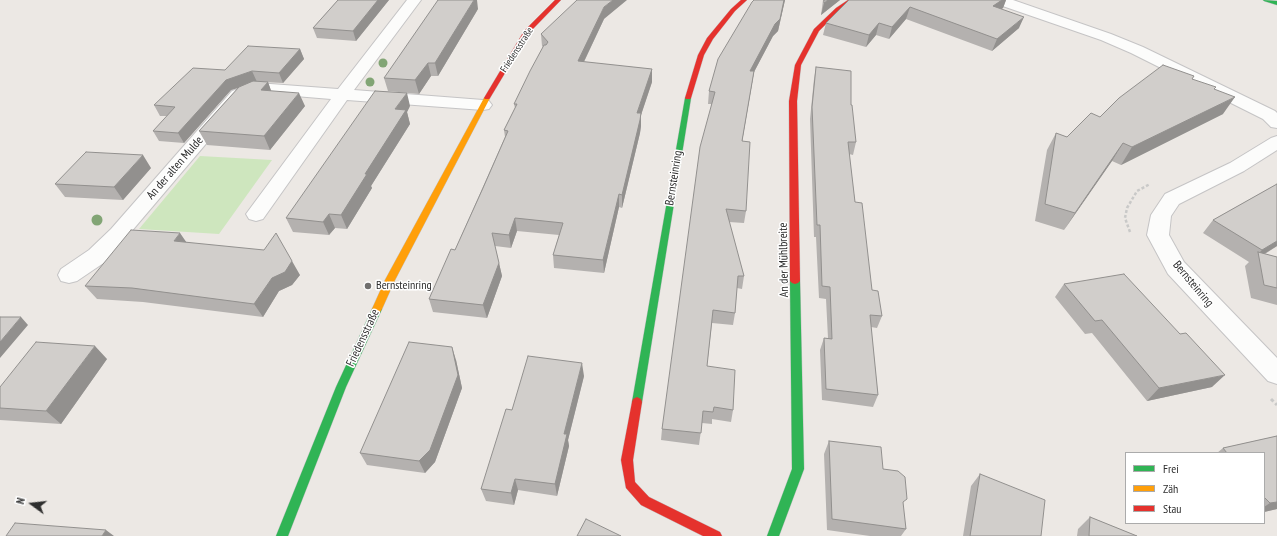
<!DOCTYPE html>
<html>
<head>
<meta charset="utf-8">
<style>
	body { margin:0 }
	#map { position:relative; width:1277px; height:536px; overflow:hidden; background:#ece8e4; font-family:"PT Sans Narrow",sans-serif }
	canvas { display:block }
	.legend { position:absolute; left:1125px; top:452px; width:140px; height:72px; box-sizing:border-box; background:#fff; border:1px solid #ababab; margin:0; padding:5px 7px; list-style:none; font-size:12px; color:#2e2e2e }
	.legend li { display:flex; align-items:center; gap:8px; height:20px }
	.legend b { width:20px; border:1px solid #ababab }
	.north { position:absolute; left:12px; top:484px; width:40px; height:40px; -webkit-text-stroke:3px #fff; paint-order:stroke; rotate:285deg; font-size:11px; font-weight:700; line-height:16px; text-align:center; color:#2e2e2e }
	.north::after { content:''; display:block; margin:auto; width:14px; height:18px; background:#2e2e2e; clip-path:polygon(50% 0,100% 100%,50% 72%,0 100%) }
</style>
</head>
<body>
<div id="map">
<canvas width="1277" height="536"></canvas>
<ul class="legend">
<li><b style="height:5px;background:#30b455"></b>Frei</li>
<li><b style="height:5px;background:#ff9f0a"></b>Zäh</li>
<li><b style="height:5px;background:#e5322d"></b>Stau</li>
</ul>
<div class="north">N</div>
</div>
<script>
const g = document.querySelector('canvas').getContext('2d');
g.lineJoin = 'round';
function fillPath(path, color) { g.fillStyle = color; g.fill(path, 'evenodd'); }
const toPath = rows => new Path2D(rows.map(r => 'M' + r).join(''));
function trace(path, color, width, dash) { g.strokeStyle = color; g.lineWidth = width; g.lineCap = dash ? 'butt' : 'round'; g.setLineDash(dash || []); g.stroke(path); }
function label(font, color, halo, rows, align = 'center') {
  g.font = font + ' "PT Sans Narrow",sans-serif'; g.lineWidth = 3; g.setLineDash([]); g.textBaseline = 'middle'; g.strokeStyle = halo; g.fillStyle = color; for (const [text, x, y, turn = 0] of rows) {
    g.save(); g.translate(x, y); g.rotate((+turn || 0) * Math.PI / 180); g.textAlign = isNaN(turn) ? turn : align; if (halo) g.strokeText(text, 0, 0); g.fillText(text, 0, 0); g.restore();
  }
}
fillPath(toPath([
	[200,156,272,160,219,234,139,229]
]), '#cee6be');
const street = toPath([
	[407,0,421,0,354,90,483,100,489,101,492,105,489,109,483,110,347,100,263,219,256,221,249,219,246,214,331,99,259,93,244,99,125,239,105,262,77,281,69,283,61,281,58,275,61,269,89,250,111,229,232,91,257,83,338,89,407,0],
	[992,0,1013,0,1111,34,1143,47,1275,111,1277,113,1277,128,1271,127,1263,119,1131,53,1101,40,994,3,992,0],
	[1277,136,1277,150,1244,171,1179,204,1171,216,1169,235,1184,262,1277,358,1277,384,1268,381,1168,274,1147,235,1151,215,1165,194,1230,163,1271,138,1277,136]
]);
const fast = toPath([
	[1263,0,1277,1,1277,5,1264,1,1263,0],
	[688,96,691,98,642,402,641,405,637,407,633,405,632,402,685,98,688,96],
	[795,278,798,279,800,281,804,469,779,536,767,536,792,469,790,281,792,279,795,278],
	[377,305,380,306,382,309,346,387,288,536,276,536,336,387,372,309,374,306,377,305]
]);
const slow = toPath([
	[487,96,490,98,395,280,382,309,380,312,377,313,374,312,372,309,385,280,484,98,487,96]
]);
const jam = toPath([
	[555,0,561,0,529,33,490,98,489,99,485,99,484,98,524,31,555,0],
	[741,0,747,0,735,11,713,39,704,55,691,98,690,99,686,99,685,98,698,55,707,38,731,9,741,0],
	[848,0,855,0,840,10,819,31,801,65,797,101,800,281,798,283,795,284,792,283,790,281,789,101,795,65,814,29,836,8,848,0],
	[637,397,641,399,642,402,633,460,635,482,649,497,720,532,722,536,703,536,641,505,626,488,621,460,632,402,633,399,637,397]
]);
trace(street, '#c5c4c5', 2);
trace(fast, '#c5c4c5', 1);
trace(slow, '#c5c4c5', 1);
trace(jam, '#c5c4c5', 1);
trace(toPath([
	[1130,232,1125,218,1127,208,1137,191,1150,184]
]), '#c9c9c8', 2.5, [3, 2]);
trace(toPath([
	[1271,399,1277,405]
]), '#c9c9c8', 3, [3.5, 2.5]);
fillPath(street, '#fcfcfb');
fillPath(fast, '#30b455');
fillPath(slow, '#ff9f0a');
fillPath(jam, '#e5322d');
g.fillStyle = '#82a575';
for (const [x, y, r] of [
	[383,63,4.5],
	[370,82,4.5],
	[97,220,5.5]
]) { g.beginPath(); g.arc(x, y, r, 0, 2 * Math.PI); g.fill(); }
fillPath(toPath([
	[338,0,389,0,356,41,317,38,313,28],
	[754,0,785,0,778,31,773,36,754,72,742,141,746,211,744,223,729,222,744,276,742,289,737,288,735,313,733,325,712,323,707,366,733,410,731,422,712,419,712,424,702,423,699,445,661,440,662,429,712,104,708,104,709,91],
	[823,0,840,0,821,15],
	[849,0,1006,0,1003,8,1001,9,1019,28,992,51,906,19,889,39,876,35,866,47,823,35,826,23],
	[478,9,438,76,431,76,419,94,388,91,384,78],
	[604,19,584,62,652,69,652,82,641,115,641,126,640,133,622,208,619,207,604,273,554,268,553,255,559,235,517,231,511,248,495,246,502,276,487,318,433,312,429,299,455,250,505,137,504,130,515,108,514,104,543,47,542,46,541,34],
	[300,49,304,59,283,83,264,82,268,82,271,91,305,106,270,150,207,145,199,131,238,88,231,90,184,143,159,141,153,131,167,116,160,116,154,105,225,70],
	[816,67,851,105,856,142,853,155,849,154,855,202,872,290,882,316,877,328,871,327,878,395,873,407,822,400,820,350,824,338,828,338,826,299,819,298,816,237,814,237,810,119,814,79],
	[1194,76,1192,79,1214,90,1223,114,1121,165,1112,161,1064,230,1035,221,1047,150,1056,133,1067,137,1100,117],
	[410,106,407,112,410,124,371,186,372,188,347,229,335,228,329,235,293,232,286,218],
	[151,168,123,200,65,197,55,184],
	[1277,184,1277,246,1265,254,1277,257,1277,305,1251,298,1245,266,1249,262,1203,233,1213,220],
	[187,242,300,275,292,285,279,291,263,317,143,302,97,299,85,286],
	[1064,284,1212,387,1147,401,1092,333,1085,334,1055,297],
	[107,359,61,424,0,420,0,387],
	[456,360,462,388,435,462,425,473,367,465,360,453],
	[584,376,568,440,569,446,557,496,518,490,514,505,486,501,481,489,512,410],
	[1277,436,1277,509,1264,512,1264,453,1217,453,1223,448],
	[829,441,883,469,903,504,906,529,901,536,870,536,827,530,824,454],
	[980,474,1041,536,963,536,971,486],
	[1090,517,1137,536,1077,536,1078,529]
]), '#b4b1af');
fillPath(toPath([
	[378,0,389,0,356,41,353,31],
	[474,0,477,0,478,9,438,76,435,63],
	[613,0,627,0,604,19,578,74,578,61,604,7],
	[784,0,785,0,778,31,773,36,754,72,740,154,750,71],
	[828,0,840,0,821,15,824,3],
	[1002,0,1006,0,1003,8,989,18,993,6],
	[910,7,906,19,889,39,892,27],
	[1024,17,1019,28,992,51,997,39],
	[879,23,876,35,866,47,869,35],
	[300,49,304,59,283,83,279,73],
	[428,63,431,76,419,94,415,80],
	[652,69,652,82,641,115,641,126,640,133,622,208,622,195,637,113],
	[252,71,257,82,231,90,184,143,178,133,226,80],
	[268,82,273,96,261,90],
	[299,93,305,106,270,150,264,136],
	[407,93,410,106,407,112,410,124,371,186,372,188,347,229,341,215,365,174,395,109],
	[1235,97,1223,114,1121,165,1132,147],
	[1123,143,1112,161,1064,230,1075,213],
	[143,155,151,168,123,200,114,187],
	[619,194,619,207,604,273,603,260],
	[329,214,335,228,329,235,323,222],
	[515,218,517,231,511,248,509,235],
	[180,233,189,246,174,241],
	[1277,241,1277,246,1259,257,1258,254,1262,250],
	[292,261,300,275,292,285,279,291,263,317,254,304,272,278],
	[499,263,502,276,487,318,483,305],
	[21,317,28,325,0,358,0,342],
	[95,346,107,359,61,424,46,411],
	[452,347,456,360,462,388,435,462,425,473,419,461],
	[582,363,584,376,568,440,569,446,557,496,555,484,564,434],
	[1225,375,1212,387,1147,401,1159,388],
	[515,479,518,490,514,505,511,493],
	[1277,502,1277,509,1264,512,1264,507,1270,503],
	[106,530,114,536,102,536]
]), '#92908e');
const building = toPath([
	[338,0,378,0,353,31,313,28,338,0],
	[438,0,474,0,435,63,428,63,415,80,384,78,438,0],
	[577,0,613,0,604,7,578,61,652,69,637,113,641,113,640,120,622,195,619,194,603,260,553,255,563,223,515,218,509,235,492,233,499,263,483,305,429,299,451,249,455,250,483,188,508,131,504,130,517,104,514,104,530,71,544,45,546,45,548,42,541,34,577,0],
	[754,0,784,0,780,19,775,24,750,71,754,71,742,141,750,142,746,211,726,209,744,276,738,276,735,313,713,310,707,366,735,370,733,410,714,407,713,412,703,411,701,433,662,429,700,147,715,92,709,91,718,59,752,2,754,0],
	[824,0,828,0,824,3,824,0],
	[849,0,1002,0,993,6,1024,17,997,39,910,7,892,27,879,23,869,35,826,23,849,0],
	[248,46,300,49,279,73,252,71,226,80,178,133,153,131,175,107,154,105,193,68,225,70,248,46],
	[1163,65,1194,76,1192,79,1216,87,1214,89,1235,97,1132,147,1123,143,1075,213,1045,204,1056,133,1067,137,1091,113,1100,117,1119,98,1163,65],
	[816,67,851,71,851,105,852,105,856,142,848,142,855,202,862,203,872,290,878,291,882,316,870,315,878,395,826,389,824,338,832,339,830,287,822,286,820,225,817,225,812,107,816,67],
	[253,81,268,82,261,90,299,93,264,136,199,131,239,87,253,81],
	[375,91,407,93,395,109,406,110,365,174,367,174,341,215,329,214,323,222,286,218,375,91],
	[86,152,143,155,114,187,55,184,86,152],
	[1277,184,1277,241,1262,250,1213,220,1277,184],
	[131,230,180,233,174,241,264,250,276,233,292,261,285,272,272,278,254,304,132,288,85,286,131,230],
	[1258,252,1277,257,1277,288,1264,285,1258,252],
	[1124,274,1180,334,1186,333,1225,375,1159,388,1102,320,1095,321,1064,284,1124,274],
	[0,317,21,317,0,342,0,317],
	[36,342,95,346,46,411,0,408,0,387,36,342],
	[409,342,452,347,458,375,430,450,419,461,360,453,409,342],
	[528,356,582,363,564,434,567,434,555,484,515,479,511,493,481,489,506,409,512,410,528,356],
	[1277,436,1277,502,1270,503,1264,497,1264,453,1227,453,1223,448,1277,436],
	[829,441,881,447,883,469,898,471,905,477,907,499,903,502,906,529,832,519,829,441],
	[980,474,1045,500,1041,536,970,536,980,474],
	[1090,517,1137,536,1089,536,1090,517],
	[586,519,621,536,577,536,586,519],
	[15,523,106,530,102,536,6,536,15,523]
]);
fillPath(building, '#d1cecb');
trace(building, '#92908e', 1);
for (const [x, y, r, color] of [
	[368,286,4,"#706f6e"]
]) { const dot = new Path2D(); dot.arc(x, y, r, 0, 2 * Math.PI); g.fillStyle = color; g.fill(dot); trace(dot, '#fff', 1.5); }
label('10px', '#2e2e2e', '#fff', [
	["Friedensstraße",517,50,-57]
]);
label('12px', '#2e2e2e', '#fff', [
	["An der alten Mulde",175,168,-49],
	["Bernsteinring",674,178,-81],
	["An der Mühlbreite",784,260,-91],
	["Bernsteinring",1193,284,50],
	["Friedensstraße",363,338,-65]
]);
label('12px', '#2e2e2e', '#fff', [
	["Bernsteinring",376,286]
], 'left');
</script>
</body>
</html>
